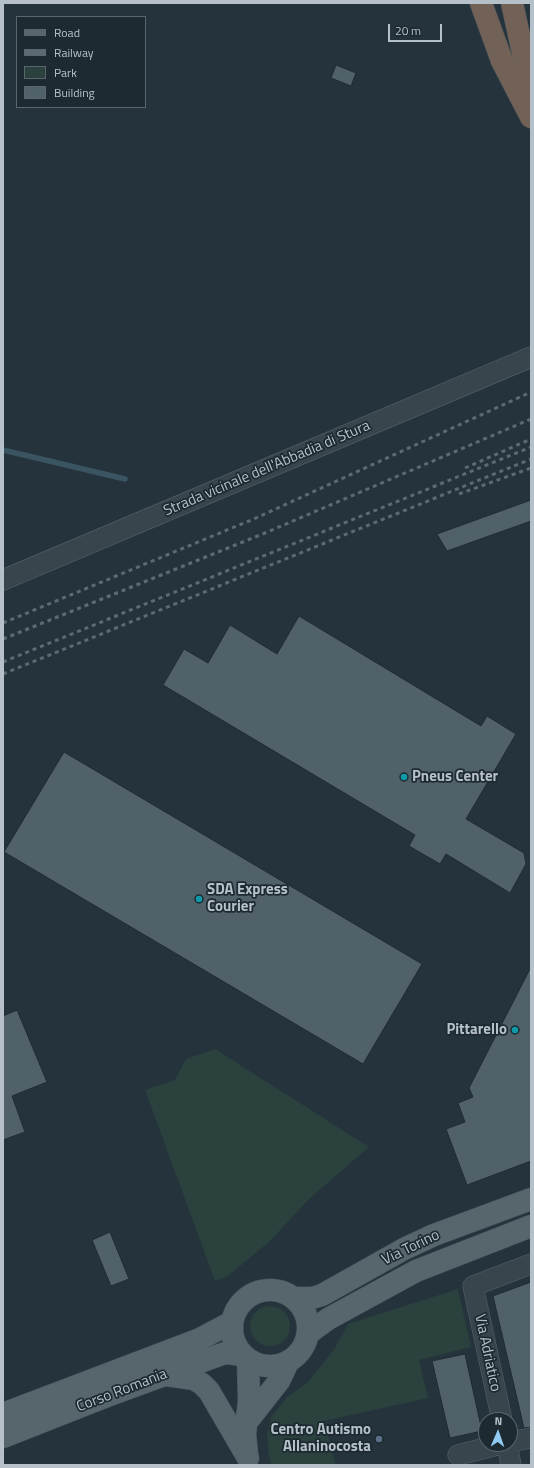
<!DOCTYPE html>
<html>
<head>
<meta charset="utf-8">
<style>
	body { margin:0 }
	#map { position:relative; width:534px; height:1468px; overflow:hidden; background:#25343c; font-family:"Titillium Web",sans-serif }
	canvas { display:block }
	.frame { position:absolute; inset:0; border:4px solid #b5c0c8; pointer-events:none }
	.legend { position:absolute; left:16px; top:16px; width:130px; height:92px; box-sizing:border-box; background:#1e2a31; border:1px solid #5a666d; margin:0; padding:5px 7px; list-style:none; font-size:12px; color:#b5c0c8 }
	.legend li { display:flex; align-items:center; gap:8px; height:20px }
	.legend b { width:20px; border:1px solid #5a666d }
	.north { position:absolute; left:478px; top:1412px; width:40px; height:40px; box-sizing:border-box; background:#1e2a31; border:1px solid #5a666d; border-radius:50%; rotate:2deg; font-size:11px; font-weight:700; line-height:16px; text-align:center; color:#b5c0c8 }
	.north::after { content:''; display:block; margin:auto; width:14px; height:18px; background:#91cbf1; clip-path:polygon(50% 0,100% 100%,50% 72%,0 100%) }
	.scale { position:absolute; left:388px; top:24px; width:54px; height:18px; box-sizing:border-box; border:2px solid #b5c0c8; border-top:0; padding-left:5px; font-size:12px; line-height:14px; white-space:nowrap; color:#b5c0c8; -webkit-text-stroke:3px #1e2a31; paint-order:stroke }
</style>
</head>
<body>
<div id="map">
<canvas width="534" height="1468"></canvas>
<div class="frame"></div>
<ul class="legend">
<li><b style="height:5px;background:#57656c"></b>Road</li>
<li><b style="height:5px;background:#5c6b73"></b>Railway</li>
<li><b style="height:11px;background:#2a413d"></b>Park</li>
<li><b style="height:11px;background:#51616a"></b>Building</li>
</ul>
<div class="north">N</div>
<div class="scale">20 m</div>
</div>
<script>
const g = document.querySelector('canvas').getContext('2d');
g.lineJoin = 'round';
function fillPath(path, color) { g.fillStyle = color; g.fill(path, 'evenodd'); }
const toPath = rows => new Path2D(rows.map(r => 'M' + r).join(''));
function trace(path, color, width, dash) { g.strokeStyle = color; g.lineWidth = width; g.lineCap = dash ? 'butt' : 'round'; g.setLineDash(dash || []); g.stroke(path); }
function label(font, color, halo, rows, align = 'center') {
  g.font = font + ' "Titillium Web",sans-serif'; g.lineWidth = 3.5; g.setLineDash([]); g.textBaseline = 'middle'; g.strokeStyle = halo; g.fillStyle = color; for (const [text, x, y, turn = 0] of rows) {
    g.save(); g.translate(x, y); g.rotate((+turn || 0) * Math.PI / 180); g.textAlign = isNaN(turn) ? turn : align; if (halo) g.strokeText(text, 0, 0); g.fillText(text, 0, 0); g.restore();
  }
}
fillPath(toPath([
	[215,1049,369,1147,308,1200,270,1241,228,1276,215,1281,145,1090,175,1080,186,1059],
	[458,1289,471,1347,419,1360,428,1398,324,1421,336,1465,272,1465,269,1457,267,1435,271,1417,287,1397,309,1381,335,1348,348,1324],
	'250 1326a20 20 0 1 1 40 0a20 20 0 1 1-40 0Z'
]), '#2a413d');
trace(toPath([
	[3,450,125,479]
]), '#3a5462', 5.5);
const building = toPath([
	[336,65,356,73,351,86,331,78,336,65],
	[531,500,531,521,447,551,437,534,531,500],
	[299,616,481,726,487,716,516,734,466,819,524,853,526,864,510,893,446,854,440,864,409,846,415,835,163,685,184,649,208,663,230,625,277,654,299,616],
	[64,752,422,964,363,1064,4,852,64,752],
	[531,967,531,1161,467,1185,446,1129,465,1122,458,1103,473,1097,469,1088,531,967],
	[17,1010,47,1082,12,1096,25,1132,3,1140,3,1016,17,1010],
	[110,1232,129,1279,111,1286,92,1240,110,1232],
	[531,1282,531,1427,524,1428,493,1296,531,1282],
	[465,1354,482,1431,450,1438,432,1361,465,1354]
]);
fillPath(building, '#51616a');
trace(building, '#202c33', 1);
const minor = toPath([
	[3,580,531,357],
	[502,1420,473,1286,531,1264],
	[510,1442,531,1438],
	[507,1444,511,1465],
	[458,1455,501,1444]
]);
const major = toPath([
	'232 1328a38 38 0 1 1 76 0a38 38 0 1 1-76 0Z',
	[295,1298,312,1298,322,1295,404,1249,434,1235,531,1199],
	[309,1333,328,1319,416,1271,531,1226],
	[166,1375,194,1379,202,1384,209,1391,248,1458],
	[3,1414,200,1339,232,1322],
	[246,1423,279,1381,288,1362],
	[3,1437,107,1396,225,1353,243,1355],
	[247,1454,245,1434,249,1401,248,1360]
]);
const highway = toPath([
	[481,3,502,61,531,117],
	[512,3,531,90]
]);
trace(minor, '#57636a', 21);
trace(major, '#455158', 23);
trace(highway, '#445057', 23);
trace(minor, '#39454c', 20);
trace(major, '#57656c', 22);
trace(highway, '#726157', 22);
trace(toPath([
	[465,468,531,439],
	[459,494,531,468],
	[3,623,256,518,531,392],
	[3,639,265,533,531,419],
	[3,662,531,447],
	[3,674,531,459]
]), '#5c6b73', 3, [4, 4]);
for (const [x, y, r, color] of [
	[404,777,4,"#0f9aa8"],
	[199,899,4,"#0f9aa8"],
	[515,1030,4,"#0f9aa8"],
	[379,1439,4,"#5c6f8a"]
]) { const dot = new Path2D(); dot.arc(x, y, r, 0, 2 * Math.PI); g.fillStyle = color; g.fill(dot); trace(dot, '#1e2a31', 1.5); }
label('15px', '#b5c0c8', '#1e2a31', [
	["Strada vicinale dell'Abbadia di Stura",267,469,-23],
	["Via Torino",411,1248,-26],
	["Via Adriatico",487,1353,78],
	["Corso Romania",122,1391,-21]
]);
label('bold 15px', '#b5c0c8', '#1e2a31', [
	["Pneus Center",412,777],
	["SDA Express",207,890],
	["Courier",207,907],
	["Pittarello",507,1030,"right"],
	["Centro Autismo",371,1430,"right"],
	["Allaninocosta",371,1447,"right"]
], 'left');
</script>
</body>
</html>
